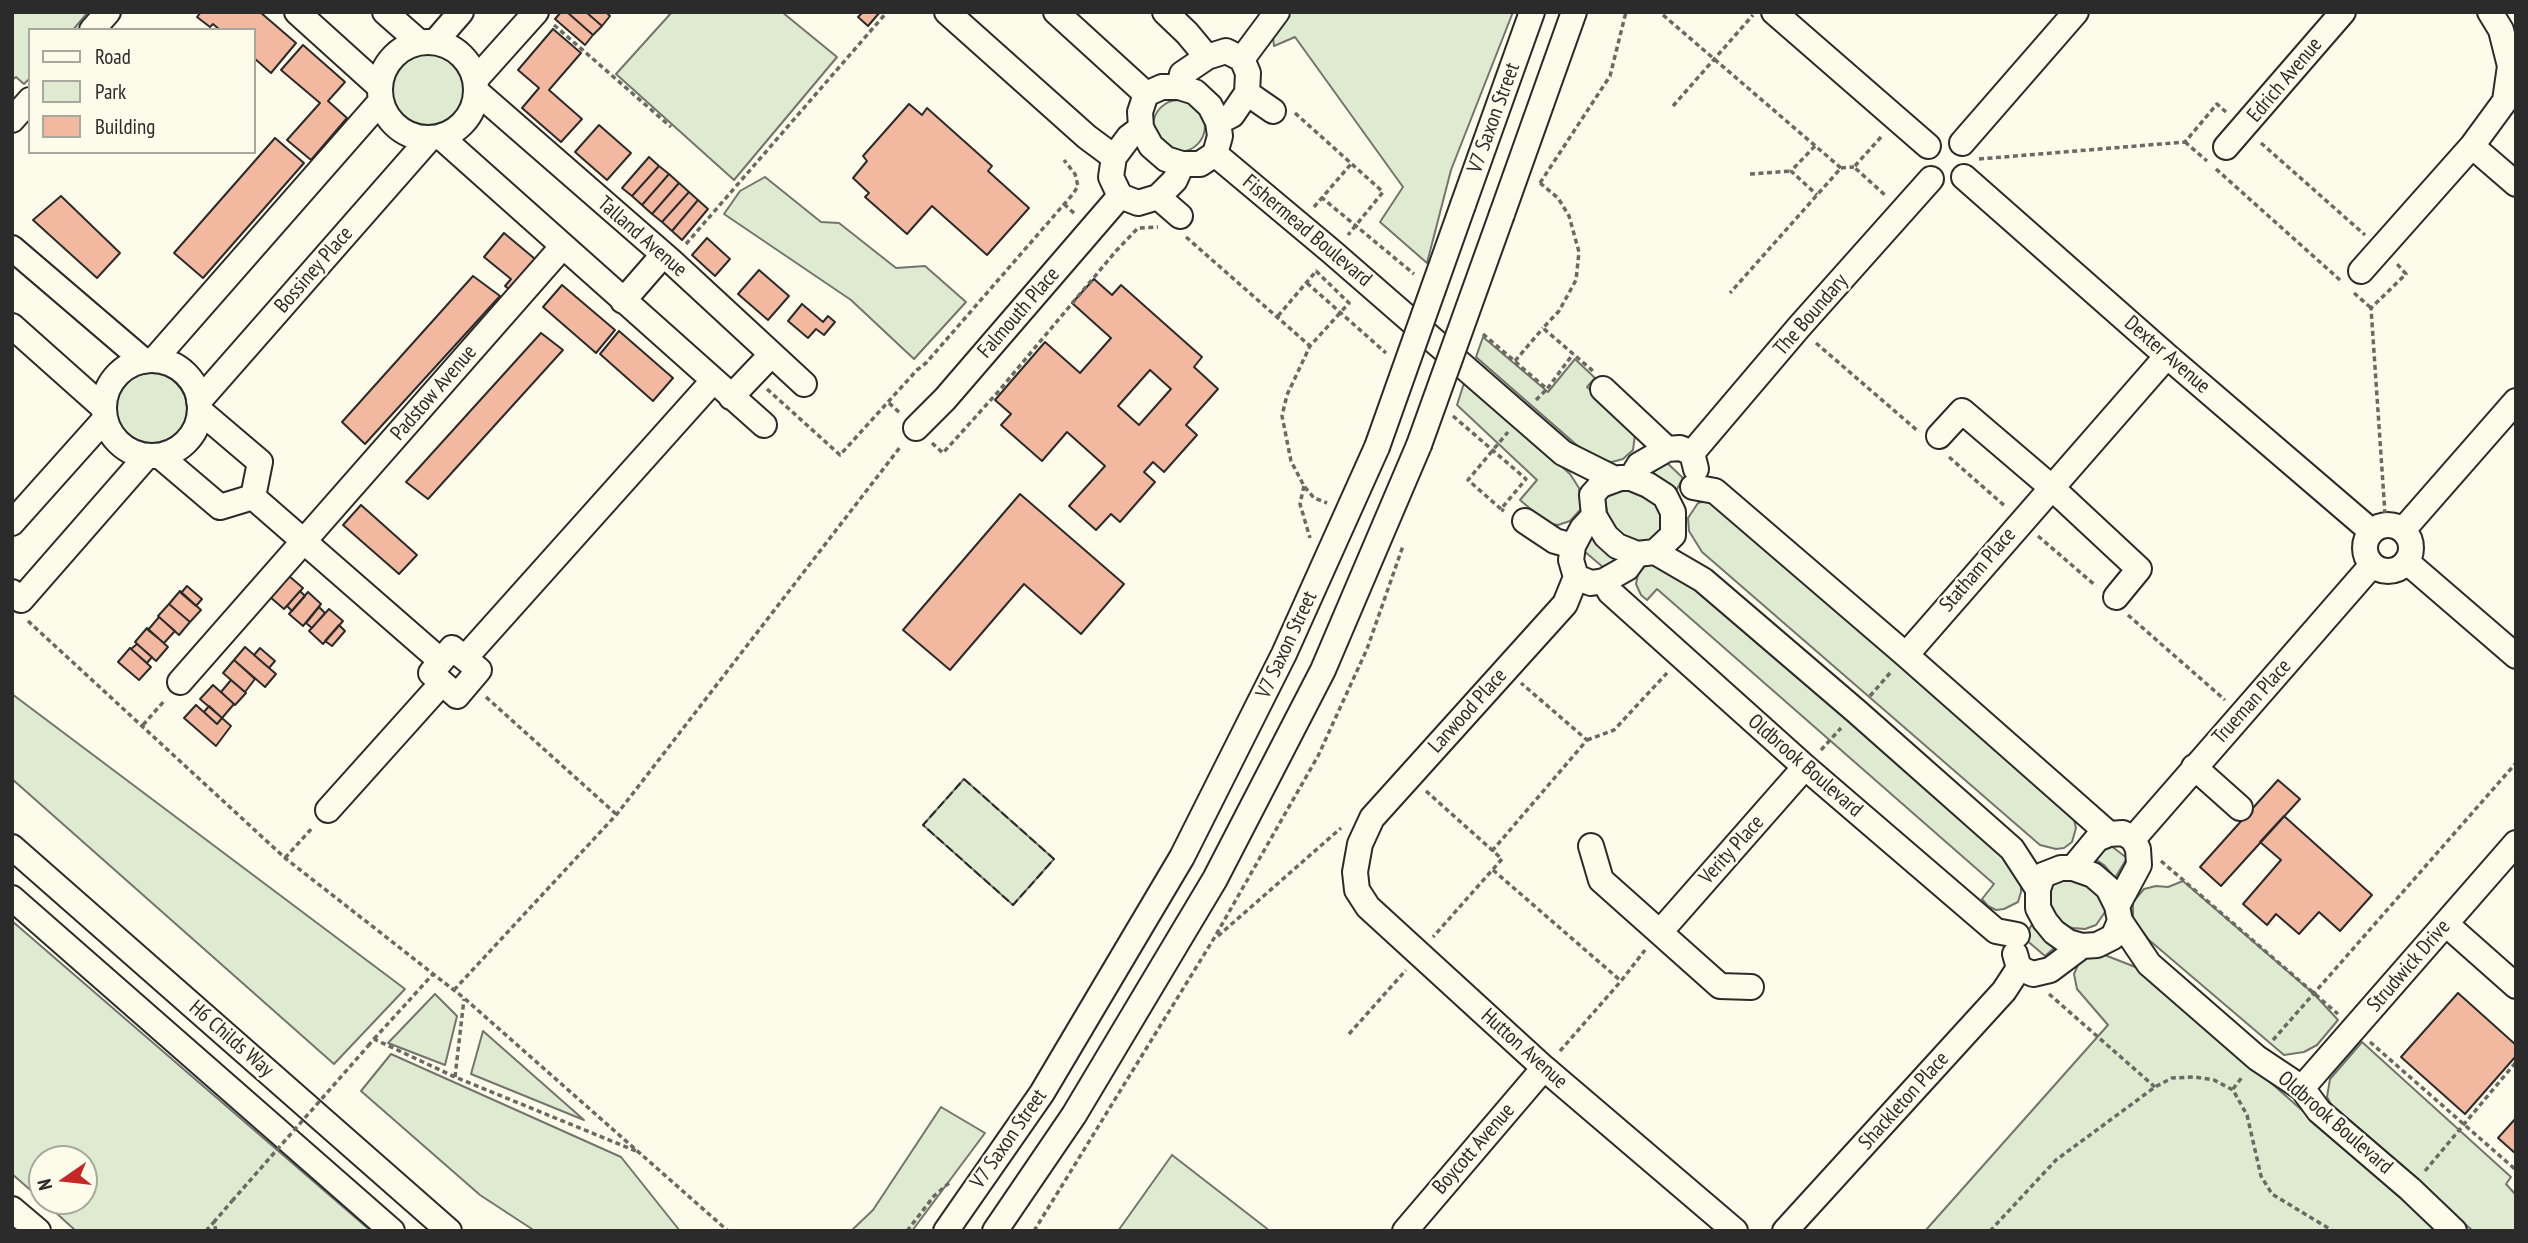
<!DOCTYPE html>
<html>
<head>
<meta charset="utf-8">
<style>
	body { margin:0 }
	#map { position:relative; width:2528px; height:1243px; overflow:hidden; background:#fdfbea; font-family:"PT Sans Narrow",sans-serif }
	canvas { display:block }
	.frame { position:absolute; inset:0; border:14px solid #2b2b2b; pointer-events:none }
	.legend { position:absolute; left:28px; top:28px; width:228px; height:126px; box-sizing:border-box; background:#fdfbea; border:2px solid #a9a89e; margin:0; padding:9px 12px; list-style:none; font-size:21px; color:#2b2b2b }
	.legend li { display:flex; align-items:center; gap:14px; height:35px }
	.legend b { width:35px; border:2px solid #a9a89e }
	.north { position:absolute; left:28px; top:1145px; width:70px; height:70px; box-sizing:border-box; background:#fdfbea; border:2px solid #a9a89e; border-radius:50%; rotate:256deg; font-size:19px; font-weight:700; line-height:28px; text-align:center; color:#2b2b2b }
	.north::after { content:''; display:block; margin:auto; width:24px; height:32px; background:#c62828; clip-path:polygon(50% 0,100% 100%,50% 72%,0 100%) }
</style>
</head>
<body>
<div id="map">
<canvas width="2528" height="1243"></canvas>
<div class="frame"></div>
<ul class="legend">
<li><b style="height:9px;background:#fdfbea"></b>Road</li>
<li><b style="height:19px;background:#deebd1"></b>Park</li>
<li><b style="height:19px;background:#f2b8a0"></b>Building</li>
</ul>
<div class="north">N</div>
</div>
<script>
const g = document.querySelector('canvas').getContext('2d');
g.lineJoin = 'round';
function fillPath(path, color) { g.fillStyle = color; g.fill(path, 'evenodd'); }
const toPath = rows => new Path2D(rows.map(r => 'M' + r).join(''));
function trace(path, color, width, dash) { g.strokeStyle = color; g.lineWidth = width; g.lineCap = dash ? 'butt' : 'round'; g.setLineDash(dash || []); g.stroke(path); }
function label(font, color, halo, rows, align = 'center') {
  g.font = font + ' "PT Sans Narrow",sans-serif'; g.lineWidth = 5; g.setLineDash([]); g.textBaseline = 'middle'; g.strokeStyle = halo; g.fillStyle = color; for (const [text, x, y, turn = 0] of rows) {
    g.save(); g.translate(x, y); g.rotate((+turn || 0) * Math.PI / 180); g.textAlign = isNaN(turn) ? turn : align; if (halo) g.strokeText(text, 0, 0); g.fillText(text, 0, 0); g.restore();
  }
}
const green = toPath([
	[12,12,88,12,73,30,30,30,30,78,24,84,16,77,12,80,12,12],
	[672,12,782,12,837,57,734,180,616,74,672,12],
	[1287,12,1513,12,1451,170,1427,263,1380,222,1403,187,1295,37,1274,46,1272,30,1287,12],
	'387 88a40 40 0 1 1 80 0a40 40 0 1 1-80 0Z',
	'1153 126a26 26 0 1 1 52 0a26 26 0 1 1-52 0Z',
	[765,177,821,222,839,223,896,268,925,266,966,302,914,359,851,300,724,214,740,191,765,177],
	[1483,337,1548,392,1575,359,1595,378,1587,387,1631,427,1635,435,1633,450,1623,459,1612,462,1599,460,1587,454,1476,357,1483,337],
	'115 409a36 36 0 1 1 72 0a36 36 0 1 1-72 0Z',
	[1465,380,1570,474,1579,488,1581,509,1570,521,1558,525,1547,523,1520,500,1537,480,1457,405,1465,380],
	[1663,459,1683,478,1675,493,1649,469,1663,459],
	[1619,486,1650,496,1662,515,1663,532,1653,542,1637,542,1619,533,1608,517,1605,499,1619,486],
	[1709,500,2072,811,2076,828,2072,842,2064,848,2056,849,2040,845,1702,552,1689,531,1688,518,1698,503,1709,500],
	[1594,534,1619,557,1604,568,1584,551,1594,534],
	[1651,559,1677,567,2005,857,2021,883,2021,892,2018,902,2004,909,1996,910,1988,906,1982,899,1994,884,1657,589,1647,600,1641,595,1636,584,1638,574,1651,559],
	[12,694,405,989,334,1064,12,779,12,694],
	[964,779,1054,859,1013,905,923,825,964,779],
	[2106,842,2127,858,2115,878,2104,865,2089,855,2106,842],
	[2082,874,2105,904,2105,912,2096,925,2085,929,2073,928,2064,926,2053,917,2043,881,2082,874],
	[2183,881,2314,994,2338,1020,2317,1045,2304,1052,2284,1055,2149,940,2133,918,2133,902,2144,889,2156,886,2168,887,2183,881],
	[12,921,371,1231,76,1231,43,1201,84,1201,84,1159,42,1159,42,1200,12,1174,12,921],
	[2034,921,2060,943,2045,956,2024,938,2034,921],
	[2097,952,2143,970,2439,1231,1925,1231,2108,1025,2077,989,2074,974,2081,958,2097,952],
	[435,994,457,1016,445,1065,388,1043,435,994],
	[483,1031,584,1120,471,1074,483,1031],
	[2362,1042,2511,1177,2506,1184,2516,1195,2516,1231,2473,1231,2333,1108,2327,1097,2330,1079,2362,1042],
	[391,1054,621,1157,680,1231,535,1231,480,1195,361,1091,391,1054],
	[941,1107,985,1133,912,1231,851,1231,873,1210,941,1107],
	[1172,1155,1270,1231,1118,1231,1172,1155]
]);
fillPath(green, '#deebd1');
trace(green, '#74746e', 2);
const building = toPath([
	[201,12,260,12,296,43,271,73,254,58,254,30,220,30,213,24,210,27,197,17,201,12],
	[561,12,567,12,593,35,585,45,555,19,561,12],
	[567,12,586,12,602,26,593,35,567,12],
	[586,12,606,12,610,16,602,26,586,12],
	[863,12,880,12,868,26,858,17,863,12],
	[553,29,581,53,549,90,582,119,561,142,522,108,539,88,518,70,553,29],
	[303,45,345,82,328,101,347,118,311,160,287,140,320,103,281,70,303,45],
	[909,104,922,115,927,108,992,166,988,171,1029,208,987,255,932,206,907,234,865,197,869,193,853,178,867,161,863,156,909,104],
	[599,125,631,153,607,180,575,152,599,125],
	[275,138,304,163,203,278,174,253,275,138],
	[649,157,659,166,632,196,622,188,649,157],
	[659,166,669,174,642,205,632,196,659,166],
	[669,174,679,183,652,214,642,205,669,174],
	[679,183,689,192,662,222,652,214,679,183],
	[689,192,698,200,672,231,662,222,689,192],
	[61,196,120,253,97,278,33,220,61,196],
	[698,200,708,209,682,240,672,231,698,200],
	[504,233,541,264,515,294,505,286,511,279,484,257,504,233],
	[707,238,730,259,715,276,692,255,707,238],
	[759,270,789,296,768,320,738,294,759,270],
	[473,276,500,296,365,444,342,422,473,276],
	[1094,279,1112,295,1121,285,1202,357,1194,367,1218,389,1186,425,1197,435,1164,472,1153,462,1144,472,1155,482,1120,522,1111,514,1096,530,1069,506,1105,466,1067,432,1042,461,1001,425,1011,414,995,400,1045,342,1080,373,1111,338,1072,303,1094,279],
	[1150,370,1171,389,1139,425,1118,406,1150,370],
	[562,285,615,330,596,353,543,307,562,285],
	[802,304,823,322,828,316,835,322,824,335,816,329,808,338,788,321,802,304],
	[619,331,673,378,653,401,600,354,619,331],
	[541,333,563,350,428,499,406,482,541,333],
	[1020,494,1124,584,1081,634,1024,584,950,670,903,630,1020,494],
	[361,505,417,555,399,574,343,525,361,505],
	[289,576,303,588,284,609,270,597,289,576],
	[187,586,202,599,196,606,181,593,187,586],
	[180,591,201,610,190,622,169,604,180,591],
	[300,591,305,596,292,611,287,606,300,591],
	[308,592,321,604,303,626,289,614,308,592],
	[169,604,190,622,179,635,158,616,169,604],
	[319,607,325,613,312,628,306,623,319,607],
	[329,609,343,621,323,644,309,631,329,609],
	[159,617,175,631,164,643,148,630,159,617],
	[339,625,345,631,332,646,325,641,339,625],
	[147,628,168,647,156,661,135,642,147,628],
	[137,644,152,657,147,663,131,649,137,644],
	[245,647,276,674,265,687,234,660,245,647],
	[130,648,151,667,139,680,118,662,130,648],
	[260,648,275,661,269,668,254,655,260,648],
	[234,660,255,679,245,692,223,673,234,660],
	[231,680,246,693,235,705,221,692,231,680],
	[213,685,234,704,222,718,200,699,213,685],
	[196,705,217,724,222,718,231,726,216,746,184,718,196,705],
	[209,706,222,718,217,724,204,712,209,706],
	[2278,780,2300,799,2221,886,2200,867,2278,780],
	[2284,816,2372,895,2340,931,2319,912,2299,934,2276,914,2267,925,2243,904,2281,860,2260,842,2284,816],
	[2458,993,2516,1045,2516,1056,2465,1114,2401,1057,2458,993],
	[2516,1118,2516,1154,2498,1138,2516,1118]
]);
fillPath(building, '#f2b8a0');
trace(building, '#2b2b2b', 2);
const minor = toPath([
	[297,12,380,87],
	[385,12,419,42],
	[947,12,1087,137,1114,157],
	[1056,12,1146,94],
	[1165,12,1187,33,1207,57],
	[1774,12,1928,146],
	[92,30,108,12],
	'380 90a48 48 0 1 1 96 0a48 48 0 1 1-96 0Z',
	[435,42,461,12],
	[1242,59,1277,12],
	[476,79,536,12],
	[1162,87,1179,87,1195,92,1210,106,1218,122,1220,136,1215,154,1200,164,1182,164,1166,159,1151,146,1141,128,1140,112,1146,94,1162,87],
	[1179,87,1182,74,1207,57,1226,51,1242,59,1248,73,1247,93,1232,115,1218,122],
	[477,92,671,261,804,384],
	[1247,93,1273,111],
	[12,120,30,100],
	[1141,128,1129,137,1114,157,1111,177,1120,196,1138,203,1158,197,1175,180,1182,164],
	[441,137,764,425],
	[1962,143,2076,12],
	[2472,146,2516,184],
	[2226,147,2343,12],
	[1215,154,1332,252,1563,453,1615,479],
	[1964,177,2167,356,2371,531],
	[1158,197,1180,216],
	[1463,205,1532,12],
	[1502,214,1574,12],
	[12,248,144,361],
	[2361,271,2472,146,2505,101,2510,66,2501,30,2490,12],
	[623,301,663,255],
	[12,326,104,408],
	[154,360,381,101],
	'104 408a48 48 0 1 1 96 0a48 48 0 1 1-96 0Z',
	[1603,389,1667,449],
	[731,397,771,355],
	[199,401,429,139],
	[200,411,260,462,253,497],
	[916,428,945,399,1120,196],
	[1939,436,1962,411,2051,487,2139,569,2116,597],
	[1692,453,1799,327,1931,179],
	[160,456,220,507,253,497],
	[1620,478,1631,478,1648,485,1665,496,1673,512,1673,535,1655,552,1637,554,1617,546,1606,536,1594,516,1592,495,1601,485,1620,478],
	[1631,478,1639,465,1667,449,1680,448,1692,453,1696,469],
	[1693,487,1715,491,1906,655,2109,834],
	[253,497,441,661],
	[1594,516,1582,529,1573,546,1571,560,1576,577,1591,583,1604,581,1627,568,1637,554],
	[1525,521,1555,541,1573,546],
	[12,523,105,419],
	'2365 548a23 23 0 1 1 46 0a23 23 0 1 1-46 0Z',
	[2403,530,2516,401],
	[1655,552,1703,580,1856,711,2012,849,2038,889],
	[2407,562,2516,656],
	[1576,577,1565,604,1372,818,1360,844,1355,872,1357,890,1368,907,1544,1068,1735,1231],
	[1604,581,1610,592,1805,767,1996,931,2017,935],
	[12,592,21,600,146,457],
	[452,648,479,670,457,696,431,673,452,648],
	[1906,655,2167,356],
	[465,658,713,381],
	[180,682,563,246],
	[2194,767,2240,808],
	[328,810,442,683],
	[2133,839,2372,565],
	[1591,846,1601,880,1720,986,1751,987],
	[12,847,449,1231],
	[2061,868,2073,868,2093,875,2108,888,2117,906,2120,921,2113,937,2097,945,2082,946,2068,942,2054,932,2045,921,2038,908,2038,889,2043,875,2061,868],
	[2073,868,2097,839,2109,834,2123,833,2133,839,2138,849,2139,865,2117,906],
	[12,898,392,1231],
	[2120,921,2149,964,2257,1058,2302,1088,2319,1111,2410,1189,2454,1231],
	[2446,924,2516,986],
	[1660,932,1805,767],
	[2015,954,2019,968,2033,974,2050,970,2082,946],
	[2302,1088,2516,843],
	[12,1209,38,1231],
	[946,1231,1042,1093,1182,857,1284,654,1377,447],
	[995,1231,1074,1115,1215,879,1323,670,1419,445],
	[1405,1231,1544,1068],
	[1785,1231,2004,991,2019,968]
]);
trace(minor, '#2b2b2b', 28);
trace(toPath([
	[1663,15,1841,168,1730,293],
	[554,25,671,127],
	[1673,106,1753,15],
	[1295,113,1383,192,1348,235],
	[1881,137,1854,167,1886,196],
	[2185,142,2207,161],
	[2261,143,2365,235],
	[1815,146,1791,171,1817,195],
	[1979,159,2185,142,2217,104,2226,112],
	[1841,168,1854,167],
	[2216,169,2340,280],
	[1750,174,1791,171],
	[1540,183,1558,198,1569,216,1579,252,1576,280,1559,311,1543,328,1593,371],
	[1540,183,1610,76,1626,12],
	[1321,197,1414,274],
	[1064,204,1075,214],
	[1314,207,1351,164],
	[1186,237,1310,346],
	[686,244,887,12],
	[1316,271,1349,303,1310,346,1287,395,1282,416,1291,461,1304,486,1314,498,1327,503],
	[1307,283,1386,353],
	[2354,293,2371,308],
	[1278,316,1317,270],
	[1483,334,1547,389,1573,354],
	[1816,343,1919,432],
	[1515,361,1543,328],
	[767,389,840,455,917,370,926,363,1073,194,1078,186,1075,174,1064,160],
	[1536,400,1547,389],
	[889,403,901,414],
	[1453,416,1526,479,1501,509,1504,511],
	[932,443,943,453,997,393,1116,251,1138,228,1158,227],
	[1949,457,2006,507],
	[1304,486,1300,504,1310,538],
	[1501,509,1468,480,1508,432],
	[2385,514,2371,308,2406,274,2397,264],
	[2038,536,2096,586],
	[2128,615,2225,700],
	[28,621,285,858,464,998,728,1231],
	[1870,696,1890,673],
	[486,697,616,814],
	[143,725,165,700],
	[1587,740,1614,730,1667,673],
	[1821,750,1841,728],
	[1426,791,1502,859,1433,937],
	[1492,851,1587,740,1521,683],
	[285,858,313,827],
	[2161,861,2338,1014],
	[1493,870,1621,981],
	[1218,936,1341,828],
	[454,990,617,814,901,446],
	[2049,994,2155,1087],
	[1349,1034,1406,970],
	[374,1039,434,973],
	[2273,1040,2516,763],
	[2370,1042,2516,1170],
	[368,1046,374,1039,455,1077,636,1151],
	[1560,1051,1621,981,1645,950],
	[455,1077,464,999],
	[2233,1089,2243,1076],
	[2425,1171,2516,1062],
	[206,1231,214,1222],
	[216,1231,214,1222,232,1201],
	[907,1231,934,1196,949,1183],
	[1034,1231,1213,940,1318,756,1367,649,1403,546],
	[1990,1231,2056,1160,2155,1087,2172,1078,2194,1077,2214,1080,2233,1090,2247,1115,2261,1176,2272,1194,2333,1231]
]), '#6a6964', 3.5, [5, 3.5]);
trace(minor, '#fdfbea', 24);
const minorBridge = toPath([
	[1419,445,1502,214],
	[1377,447,1463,205]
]);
trace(minorBridge, '#2b2b2b', 28, []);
trace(toPath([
	[232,1201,368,1046]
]), '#6a6964', 3.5, [5, 3.5]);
trace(minorBridge, '#fdfbea', 24);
trace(toPath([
	[964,779,1054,859,1013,905,923,825,964,779]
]), '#2b2b2b', 2, [9, 3.5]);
label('21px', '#2b2b2b', '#fdfbea', [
	["Edrich Avenue",2285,80,-50],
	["V7 Saxon Street",1494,118,-70],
	["Fishermead Boulevard",1307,231,40],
	["Talland Avenue",642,237,41],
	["Bossiney Place",314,270,-49],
	["Falmouth Place",1019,313,-49],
	["The Boundary",1811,315,-49],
	["Dexter Avenue",2167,355,41],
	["Padstow Avenue",434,393,-49],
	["Statham Place",1978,570,-49],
	["V7 Saxon Street",1287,645,-65],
	["Trueman Place",2252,702,-48],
	["Larwood Place",1468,711,-48],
	["Oldbrook Boulevard",1805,766,41],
	["Verity Place",1732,850,-48],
	["Strudwick Drive",2409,966,-49],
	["H6 Childs Way",231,1039,41],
	["Hutton Avenue",1524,1049,42],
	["Shackleton Place",1904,1101,-48],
	["Oldbrook Boulevard",2335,1123,41],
	["V7 Saxon Street",1009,1139,-55],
	["Boycott Avenue",1474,1149,-49]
]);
</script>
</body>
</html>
